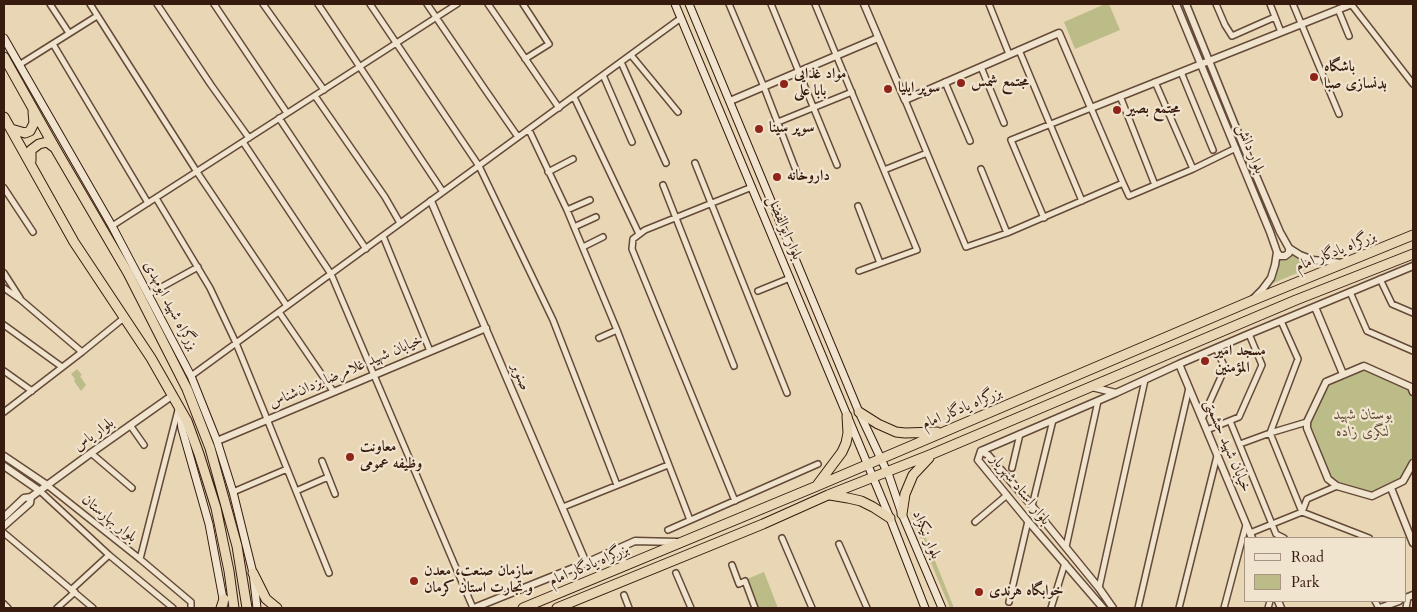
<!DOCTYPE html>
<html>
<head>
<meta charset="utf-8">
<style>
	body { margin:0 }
	#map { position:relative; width:1417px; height:612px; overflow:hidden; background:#e9d6b5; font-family:Cardo,serif }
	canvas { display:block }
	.frame { position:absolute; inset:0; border:5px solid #371b0e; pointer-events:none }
	.legend { position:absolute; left:1244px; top:537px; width:162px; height:65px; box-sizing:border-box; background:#f1e4cf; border:1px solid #a79482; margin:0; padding:6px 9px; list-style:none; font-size:15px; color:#371b0e }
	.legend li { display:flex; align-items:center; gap:10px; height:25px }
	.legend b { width:25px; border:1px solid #a79482 }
</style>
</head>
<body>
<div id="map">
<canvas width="1417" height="612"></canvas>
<div class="frame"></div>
<ul class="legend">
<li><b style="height:6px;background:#f1e4cf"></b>Road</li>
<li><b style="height:14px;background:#bcbc89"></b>Park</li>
</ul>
</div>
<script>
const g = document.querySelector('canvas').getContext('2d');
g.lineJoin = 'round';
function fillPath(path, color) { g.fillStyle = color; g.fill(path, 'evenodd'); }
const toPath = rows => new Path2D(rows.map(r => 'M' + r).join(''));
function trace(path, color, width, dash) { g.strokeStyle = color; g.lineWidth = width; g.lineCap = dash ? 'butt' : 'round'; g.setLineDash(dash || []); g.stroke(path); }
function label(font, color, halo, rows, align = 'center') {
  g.font = font + ' Cardo,Amiri,serif'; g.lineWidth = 4.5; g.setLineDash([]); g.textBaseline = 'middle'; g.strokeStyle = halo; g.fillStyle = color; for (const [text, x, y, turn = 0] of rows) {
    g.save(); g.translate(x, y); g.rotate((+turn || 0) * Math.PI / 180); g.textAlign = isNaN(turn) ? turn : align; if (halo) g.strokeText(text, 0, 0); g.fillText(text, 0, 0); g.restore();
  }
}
fillPath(toPath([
	[1105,4,1109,4,1120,30,1075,49,1064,22],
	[1293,253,1305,260,1319,264,1271,284,1277,270,1279,260,1283,261,1288,259],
	[77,369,82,375,80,376,86,385,81,391,74,381,75,379,71,374],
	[1363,369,1409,390,1413,401,1413,456,1401,478,1388,485,1369,492,1339,482,1330,476,1310,423,1327,384],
	[915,511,954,608,950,608,910,513],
	[764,572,778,608,759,608,747,579]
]), '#bcbc89');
const minor = toPath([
	[50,4,69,33],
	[90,4,197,172,287,306],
	[157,4,211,85,249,138],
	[214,4,287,113],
	[263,4,324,90],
	[318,4,443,192],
	[370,4,479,166,553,320,617,485],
	[427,4,484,88,518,137],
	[488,4,559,108],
	[523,4,549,44,525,59],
	[729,4,764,87,797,173],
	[771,4,837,165],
	[815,4,917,250,859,271],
	[989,4,1009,54],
	[1216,4,1225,25,1232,36,1275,17],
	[1270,4,1281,32],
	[1293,4,1339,114],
	[1351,4,1413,84],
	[1338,9,1349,36],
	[53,44,148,203],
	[1019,50,1082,201],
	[631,55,678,112],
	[621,62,666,163],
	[19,65,97,16],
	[981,67,1004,123],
	[1181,72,1213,150],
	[603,75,632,142],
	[945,82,970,141],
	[1155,82,1193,169],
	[315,96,385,197,400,223],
	[1120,96,1155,185],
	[574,97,639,234],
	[905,100,966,247,1007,233,1123,183,1091,108,1011,140,1044,218],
	[279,118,366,249],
	[778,122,852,92],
	[529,130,567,210,617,330,690,520],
	[243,142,331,274,473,608],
	[695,163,787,393],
	[981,169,1007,233],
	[884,170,927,153],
	[548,172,573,159],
	[1123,183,1129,196,1193,169,1236,148],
	[663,185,734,366],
	[4,188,33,232],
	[156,198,210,288,236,343,267,419,329,573],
	[858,206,880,263],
	[567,210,590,200],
	[112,226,457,4],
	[574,227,596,217],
	[383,236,430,351],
	[583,247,603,237],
	[4,273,20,298],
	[1380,279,1392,304,1413,313],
	[4,288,21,300,82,352],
	[758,291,790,278],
	[1350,292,1367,331,1413,351],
	[149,294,198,267],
	[279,312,333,391],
	[4,325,62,367],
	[599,338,617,330],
	[4,371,32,391],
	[191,376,681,18],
	[4,412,82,352,125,317],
	[1202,419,1225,368,1216,348],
	[1230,421,1276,534,1284,538],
	[130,425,144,445],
	[1207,430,1239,417,1262,365,1249,334],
	[1240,444,1270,433,1307,422],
	[91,453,132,488],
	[322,461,335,494],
	[1012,468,1020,434],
	[47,485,140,559,191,602,191,608],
	[1337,486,1307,499,1302,512,1369,538],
	[40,491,109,555,173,608],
	[296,491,328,477],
	[233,492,287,469],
	[735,501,632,249,633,239,645,230,752,187],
	[1032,506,1053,420],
	[563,507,668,465],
	[975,522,1007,495],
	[668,530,818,464],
	[4,533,93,608],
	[1250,533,1302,512,1270,433,1298,359,1281,321],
	[782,538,812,608],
	[839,544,867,608],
	[1066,547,1098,401],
	[140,559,178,410],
	[732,565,739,584,745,581,755,608],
	[676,573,691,608],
	[1099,588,1145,380],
	[71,590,109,555],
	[624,595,629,608],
	[1375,601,1379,608],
	[1009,602,1028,521],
	[4,604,8,608],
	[57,608,75,592],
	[1051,608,1065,563],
	[1138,608,1189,388],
	[1179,608,1217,456],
	[1224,608,1246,525],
	[1268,608,1270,601],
	[1406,608,1408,597]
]);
const tertiary = toPath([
	[864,4,905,100,1059,33,1091,108,1352,4],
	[1176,4,1270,232,1277,252,1275,265,1271,278,1262,290,1254,298],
	[1186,4,1243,145,1280,232,1289,248,1300,255,1313,260,1342,263],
	[730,101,878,38],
	[431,201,586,563],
	[1277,252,1280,256,1285,256,1289,253,1289,248],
	[1315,307,1343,374],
	[1179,364,1252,538],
	[1092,387,1116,393],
	[1413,392,1411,387,1364,366,1326,382,1307,422,1307,428,1328,479,1337,486,1372,496,1403,481,1413,463],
	[217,441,486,328],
	[981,451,1116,393,1179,364,1249,334,1413,266],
	[981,451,988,455,1032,506,1099,588,1113,608],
	[981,451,978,460,1028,521,1103,608],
	[4,456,47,485],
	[4,466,40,491],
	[1391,488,1413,543],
	[4,517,24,498,31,497,91,453,173,395],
	[4,526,30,503,31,497],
	[614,550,621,555,623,561,622,567],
	[1406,598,1413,595],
	[1278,601,1281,608],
	[474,608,586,563,635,541,677,542],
	[1380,608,1399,601]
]);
const secondary = toPath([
	[675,4,890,518,925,608],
	[689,4,859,412,889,476,902,514,942,608],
	[4,38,112,226,191,376,217,441,233,492,253,573,257,608],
	[179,410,182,429,209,524,224,604]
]);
const trunk = toPath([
	[4,57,55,148,128,273,187,389,210,448,237,546,247,608],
	[4,117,74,242,151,358,187,421,199,454,216,508,229,571,234,608],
	[11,129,25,133,30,131,34,123,33,112],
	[31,161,31,150,39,144,47,142,55,148],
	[859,412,878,424,896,432,905,433,937,432],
	[818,484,842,452,846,443,848,433,847,416],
	[830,495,848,498,861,501,873,507,890,518],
	[902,514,905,494,913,475,929,458],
	[253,573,266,599,277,608],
	[221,608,224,599],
	[523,608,817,486,1251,301,1413,235],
	[557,608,763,524,828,495,932,454,1296,300,1413,254]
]);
trace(minor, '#644a38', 8);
trace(tertiary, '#644a38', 9);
trace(secondary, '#371b0e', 9);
trace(trunk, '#371b0e', 11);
trace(minor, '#f1e4cf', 5);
trace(tertiary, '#f1e4cf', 6);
trace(secondary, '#f1e4cf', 7);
trace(trunk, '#e9d6b5', 9);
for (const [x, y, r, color] of [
	[1314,77,5,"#8f2418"],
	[961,83,5,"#8f2418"],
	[784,84,5,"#8f2418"],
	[888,89,5,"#8f2418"],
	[1117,110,5,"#8f2418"],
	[759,129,5,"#8f2418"],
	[777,177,5,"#8f2418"],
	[1205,361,5,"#8f2418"],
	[350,457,5,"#8f2418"],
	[414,581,5,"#8f2418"],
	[979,592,5,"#8f2418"]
]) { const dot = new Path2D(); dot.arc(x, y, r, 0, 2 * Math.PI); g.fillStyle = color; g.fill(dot); trace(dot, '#f1e4cf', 2); }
label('bold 15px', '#371b0e', '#f1e4cf', [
	["باشگاه",1324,68],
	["بدنسازی صبا",1324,85],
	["مواد غذایی",794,75],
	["بابا علی",794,92],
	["مجتمع شمس",971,83],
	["سوپر ایلیا",898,89],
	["مجتمع بصیر",1127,110],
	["سوپر سینا",769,129],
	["داروخانه",787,177],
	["مسجد امیر",1215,352],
	["المؤمنین",1215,369],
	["معاونت",360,448],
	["وظیفه عمومی",360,465],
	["سازمان صنعت، معدن",424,572],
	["و تجارت استان کرمان",424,589],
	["خوابگاه هرندی",989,592]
], 'left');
label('15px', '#371b0e', '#f1e4cf', [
	["بلوار دانش",1250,149,68],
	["بلوار ابوالفضل",784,228,67],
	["بزرگراه یادگار امام",1336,252,-22],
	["بزرگراه شهید ابومهدی",170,306,62],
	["خیابان شهید غلامرضا یزدان‌شناس",346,372,-23],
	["صنوبر",520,377,67],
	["بزرگراه یادگار امام",962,409,-23],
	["بلوار یاس",94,435,-36],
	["خیابان شهید حشمتی",1227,446,67],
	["بلوار استاد شهریار",1020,490,51],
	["بلوار بهارستان",109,519,39],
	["بلوار نیکزاد",926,535,67],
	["بزرگراه یادگار امام",589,566,-23]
]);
label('italic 15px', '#5f4b33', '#f1e4cf', [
	["بوستان شهید",1363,416],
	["لنگری زاده",1363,433]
]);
</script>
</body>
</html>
